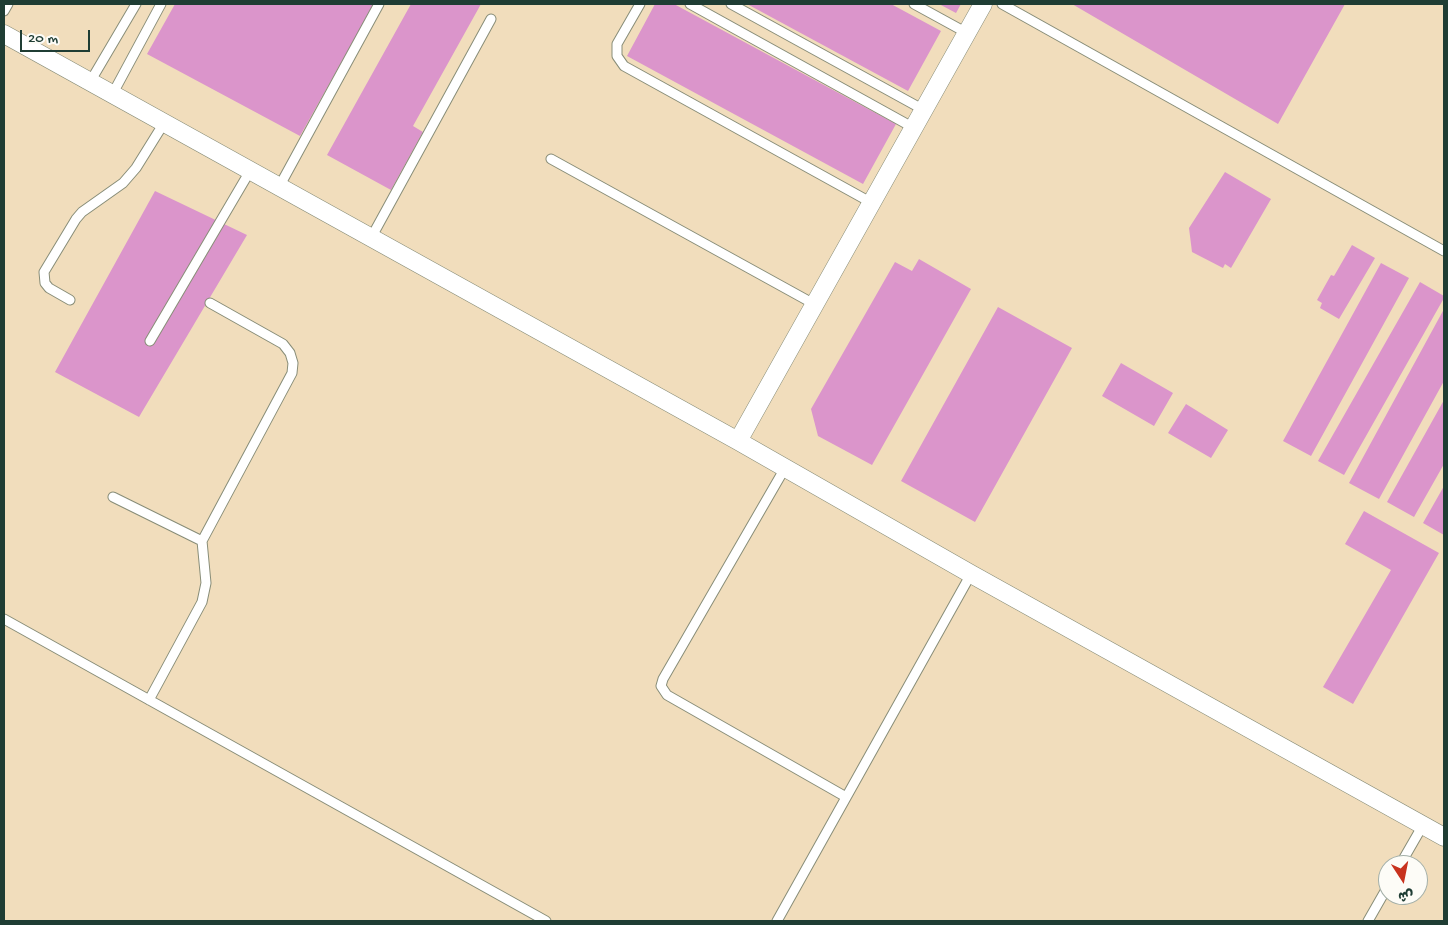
<!DOCTYPE html>
<html>
<head>
<meta charset="utf-8">
<style>
	body { margin:0 }
	#map { position:relative; width:1448px; height:925px; overflow:hidden; background:#f1ddbc; font-family:"Gochi Hand","Playpen Sans Arabic",sans-serif }
	canvas { display:block }
	.frame { position:absolute; inset:0; border:5px solid #1f3d34; pointer-events:none }
	.north { position:absolute; left:1378px; top:855px; width:50px; height:50px; box-sizing:border-box; background:#fdfcf7; border:1px solid #a4b0a9; border-radius:50%; rotate:169deg; font-size:14px; font-weight:700; line-height:20px; text-align:center; color:#1f3d34 }
	.north::after { content:''; display:block; margin:auto; width:18px; height:22px; background:#c8321e; clip-path:polygon(50% 0,100% 100%,50% 72%,0 100%) }
	.scale { position:absolute; left:20px; top:30px; width:70px; height:22px; box-sizing:border-box; border:2px solid #1f3d34; border-top:0; padding-left:6px; font-size:15px; line-height:18px; white-space:nowrap; color:#1f3d34; -webkit-text-stroke:4px #fdfcf7; paint-order:stroke }
</style>
</head>
<body>
<div id="map">
<canvas width="1448" height="925"></canvas>
<div class="frame"></div>
<div class="north">ش</div>
<div class="scale">20 m</div>
</div>
<script>
const g = document.querySelector('canvas').getContext('2d');
g.lineJoin = 'round';
function fillPath(path, color) { g.fillStyle = color; g.fill(path, 'evenodd'); }
const toPath = rows => new Path2D(rows.map(r => 'M' + r).join(''));
function trace(path, color, width, dash) { g.strokeStyle = color; g.lineWidth = width; g.lineCap = dash ? 'butt' : 'round'; g.setLineDash(dash || []); g.stroke(path); }
fillPath(toPath([
	[175,4,374,4,300,136,147,54],
	[411,4,481,4,413,126,423,132,391,190,327,155],
	[655,4,674,4,896,124,863,184,627,56],
	[747,4,891,4,941,31,908,91],
	[939,4,961,4,956,13],
	[1072,4,1345,4,1278,124],
	[1225,172,1271,199,1231,268,1225,264,1223,268,1192,252,1189,228],
	[155,191,247,235,139,417,55,372],
	[1352,245,1375,258,1339,319,1320,308,1322,303,1317,300,1331,275,1334,276],
	[919,259,971,289,872,465,818,436,811,409,895,262,912,271],
	[1381,263,1409,278,1311,456,1283,441],
	[1420,282,1444,296,1444,298,1344,475,1318,461],
	[998,307,1072,348,975,522,901,481],
	[1444,309,1444,381,1379,499,1349,483],
	[1121,363,1173,393,1154,426,1102,396],
	[1444,400,1444,464,1414,517,1387,502],
	[1186,404,1228,430,1211,458,1168,433],
	[1444,486,1444,535,1423,523],
	[1364,511,1439,553,1353,704,1323,687,1391,570,1345,544]
]), '#db95cb');
const service = toPath([
	[640,4,617,44,617,56,624,66,872,203],
	[690,4,914,128],
	[731,4,924,110],
	[914,4,967,33],
	[1002,4,1444,251],
	[4,11,8,4],
	[90,82,136,4],
	[112,95,161,4],
	[551,159,814,304],
	[279,187,379,4],
	[371,238,491,19],
	[70,300,49,288,45,283,44,272,76,219,82,212,123,183,136,168,164,123],
	[150,341,250,171],
	[785,468,663,679,661,686,667,695,846,797],
	[113,497,202,541],
	[4,619,546,921],
	[149,700,202,602,206,583,202,541,292,373,293,363,290,353,283,344,210,303],
	[1400,865,1423,825],
	[777,921,971,574],
	[1368,921,1388,886]
]);
const minor = toPath([
	[4,34,738,441,971,574,1444,837],
	[738,441,983,4]
]);
trace(service, '#888d78', 11);
trace(minor, '#888d78', 19);
trace(service, '#fff', 9);
trace(minor, '#fff', 18);
</script>
</body>
</html>
